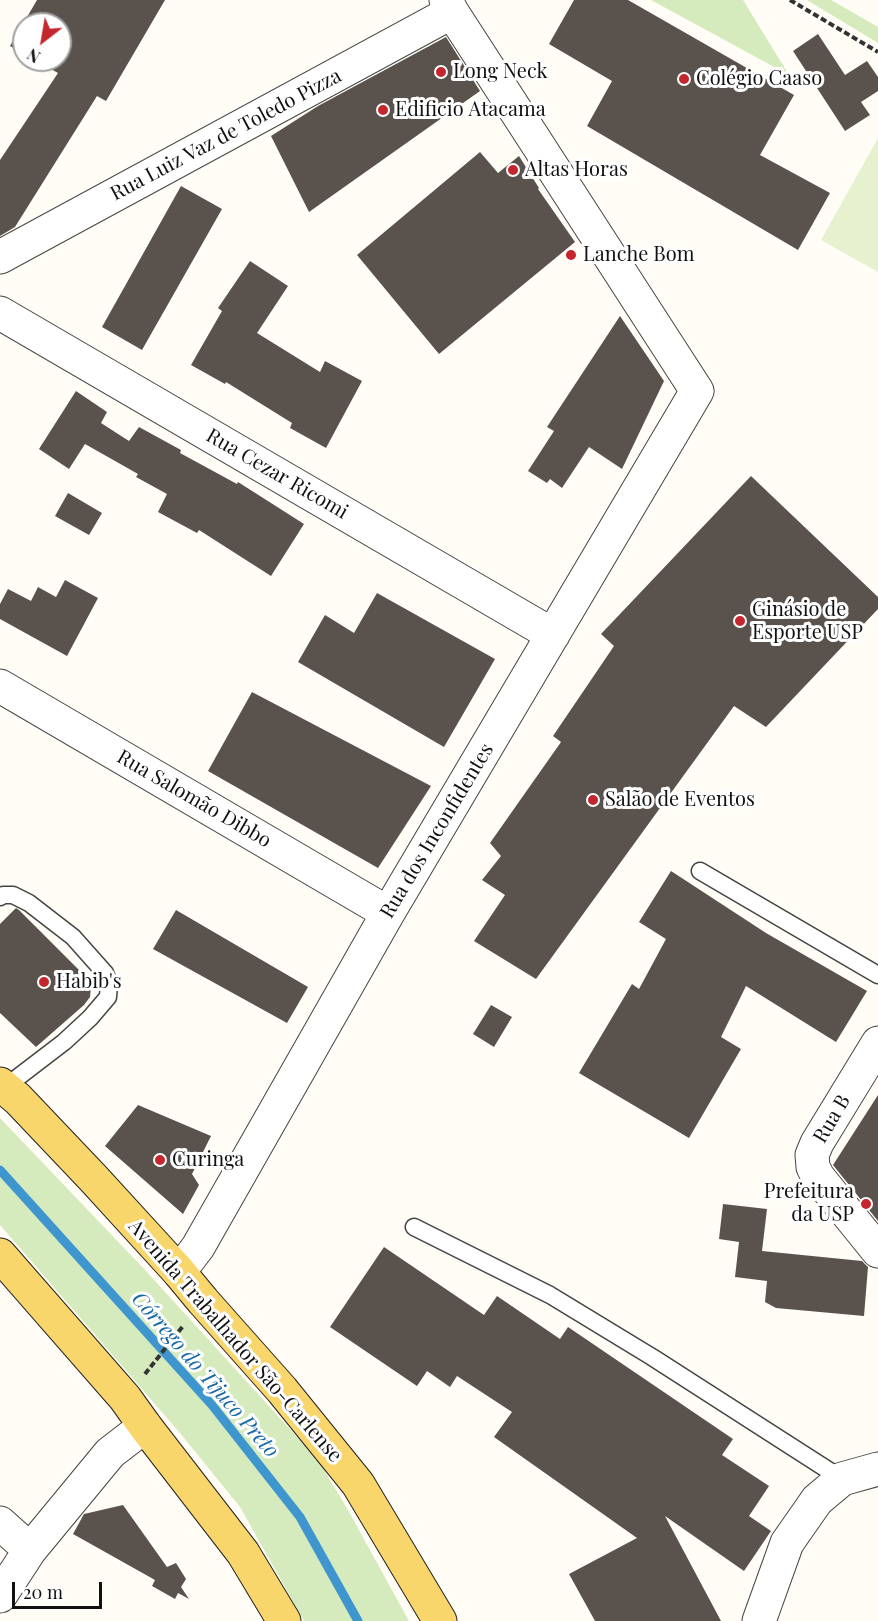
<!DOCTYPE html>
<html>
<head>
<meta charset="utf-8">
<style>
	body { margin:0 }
	#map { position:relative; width:878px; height:1621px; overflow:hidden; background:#fffdf5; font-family:"Playfair Display",serif }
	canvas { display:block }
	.north { position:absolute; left:12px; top:12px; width:60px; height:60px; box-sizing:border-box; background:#fff; border:2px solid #a0a0a0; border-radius:50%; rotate:211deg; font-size:16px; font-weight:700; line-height:24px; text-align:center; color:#111 }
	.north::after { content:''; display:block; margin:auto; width:21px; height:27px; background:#c4262e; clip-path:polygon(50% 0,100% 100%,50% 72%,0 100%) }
	.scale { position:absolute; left:12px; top:1582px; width:90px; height:27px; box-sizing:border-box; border:3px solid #111; border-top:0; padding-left:8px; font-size:18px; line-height:21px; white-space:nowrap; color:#111; -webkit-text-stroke:4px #fff; paint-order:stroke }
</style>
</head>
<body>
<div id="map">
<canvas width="878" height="1621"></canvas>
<div class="north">N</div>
<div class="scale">20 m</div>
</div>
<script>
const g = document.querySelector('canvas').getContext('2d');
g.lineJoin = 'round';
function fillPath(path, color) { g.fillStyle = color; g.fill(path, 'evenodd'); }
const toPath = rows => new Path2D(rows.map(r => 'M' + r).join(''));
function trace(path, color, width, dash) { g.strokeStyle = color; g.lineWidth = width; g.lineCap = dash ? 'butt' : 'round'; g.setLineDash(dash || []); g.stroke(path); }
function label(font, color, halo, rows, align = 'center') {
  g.font = font + ' "Playfair Display",serif'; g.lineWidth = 6; g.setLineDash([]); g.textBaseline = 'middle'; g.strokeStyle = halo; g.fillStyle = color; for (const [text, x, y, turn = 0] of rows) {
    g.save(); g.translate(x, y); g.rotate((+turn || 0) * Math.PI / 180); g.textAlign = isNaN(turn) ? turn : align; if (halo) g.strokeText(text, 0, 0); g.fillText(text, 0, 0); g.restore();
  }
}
fillPath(toPath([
	[651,0,743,0,789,75],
	[807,0,831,0,878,27,878,43],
	[0,1118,146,1271,318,1460,348,1510,409,1621,304,1621,240,1507,180,1433,0,1225]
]), '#d5ebbd');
fillPath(toPath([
	[878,138,878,272,821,240]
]), '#e6f2cf');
trace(toPath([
	[0,1170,212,1405,300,1517,358,1621]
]), '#3f96cf', 9);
fillPath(toPath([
	[37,0,165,0,106,101,97,96,15,227,0,236,0,160,58,73,35,60,60,60,60,24,24,24,24,54,10,46],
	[574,0,628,0,794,95,760,155,830,193,798,250,587,126,612,81,549,44],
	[818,34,845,75,867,61,878,77,878,91,861,102,870,115,845,131,793,51],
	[446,37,480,91,309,212,271,136,318,106],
	[480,152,498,173,519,156,539,188,538,189,575,242,439,354,357,255],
	[181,186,222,209,142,350,102,327],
	[250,261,288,286,257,333,320,372,325,361,362,381,326,448,290,428,292,423,226,382,225,384,191,365,222,311,218,308],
	[620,316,664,381,622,469,589,447,562,488,550,479,547,483,528,471,554,431,547,427],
	[76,391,107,412,101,423,129,441,139,427,181,450,180,453,237,484,238,482,304,524,271,576,199,530,197,533,158,512,167,494,136,477,138,474,85,444,69,469,39,449],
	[751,476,878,597,878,609,766,727,734,706,536,979,474,941,505,895,482,880,501,856,490,843,561,742,553,736,614,646,601,634],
	[68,493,102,513,89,535,55,516],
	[65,580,98,598,67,656,0,619,0,604,8,589,31,601,38,587,56,597],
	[377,593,495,659,444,747,298,662,325,615,354,633],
	[252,692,431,786,378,868,208,771],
	[671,871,766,933,867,991,836,1042,746,986,721,1037,741,1049,689,1138,579,1073,632,984,639,989,666,939,639,922],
	[16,908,19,910,79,970,91,987,90,997,84,1005,36,1047,0,1013,0,924],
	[176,910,308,987,287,1023,153,949],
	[491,1005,512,1017,494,1047,473,1034],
	[878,1095,878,1221,833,1165],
	[138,1105,211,1136,192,1174,199,1185,183,1214,105,1146],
	[723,1204,767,1209,762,1251,862,1261,868,1267,864,1316,776,1308,765,1302,767,1281,735,1277,739,1242,719,1239],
	[384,1247,484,1315,497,1296,560,1339,568,1327,733,1439,722,1455,769,1486,749,1516,771,1531,744,1571,665,1516,721,1621,595,1621,569,1574,637,1538,494,1437,512,1412,457,1376,450,1387,427,1371,417,1386,330,1327],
	[123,1505,167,1567,176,1563,186,1579,181,1587,189,1599,178,1593,175,1599,152,1586,155,1580,73,1534,84,1514]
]), '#5a524d');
const service = toPath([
	[700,871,878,975],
	[0,897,3,895,13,895,29,903,73,937,105,973,109,983,108,997,90,1018,64,1042,4,1088],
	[414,1227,550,1295,652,1357,842,1479]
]);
const minor = toPath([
	[0,257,452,12],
	[0,313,553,635],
	[0,686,388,913],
	[878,1043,817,1143,812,1155,813,1167,818,1177,878,1251],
	[179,1272,198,1247,388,913,697,391,452,12,446,0],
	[0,1523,30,1550],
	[0,1596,30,1550,110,1453,145,1426],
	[759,1621,787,1543,817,1500,842,1479,878,1469]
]);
const primary = toPath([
	[0,1084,18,1099,94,1179,179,1272,203,1301,282,1390,358,1484,440,1621],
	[0,1255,125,1398,145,1426,243,1553,284,1621]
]);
trace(service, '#444', 19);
trace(minor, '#444', 35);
trace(primary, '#222', 35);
trace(toPath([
	[790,0,878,52],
	[145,1374,183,1326]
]), '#333', 4, [6, 3]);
trace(service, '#fff', 16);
trace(minor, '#fff', 33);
trace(primary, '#f9d66b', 33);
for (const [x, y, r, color] of [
	[441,72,6,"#c4262e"],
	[684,79,6,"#c4262e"],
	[383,110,6,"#c4262e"],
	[513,170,6,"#c4262e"],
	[571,255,6,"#c4262e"],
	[740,621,6,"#c4262e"],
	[593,800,6,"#c4262e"],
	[44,982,6,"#c4262e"],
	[160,1160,6,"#c4262e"],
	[866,1204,6,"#c4262e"]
]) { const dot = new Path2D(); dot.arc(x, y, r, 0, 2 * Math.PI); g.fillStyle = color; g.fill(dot); trace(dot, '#fff', 2); }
label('20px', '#111', '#fff', [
	["Long Neck",453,72],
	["Colégio Caaso",696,79],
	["Edificio Atacama",395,110],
	["Altas Horas",525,170],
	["Lanche Bom",583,255],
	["Ginásio de",752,610],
	["Esporte USP",752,633],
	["Salão de Eventos",605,800],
	["Habib's",56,982],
	["Curinga",172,1160],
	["Prefeitura",854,1192,"right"],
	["da USP",854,1215,"right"]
], 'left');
label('20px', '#111', '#fff', [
	["Rua Luiz Vaz de Toledo Pizza",226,135,-28],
	["Rua Cezar Ricomi",277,474,30],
	["Rua Salomão Dibbo",194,799,30],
	["Rua dos Inconfidentes",437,831,-59],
	["Rua B",832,1119,-59],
	["Avenida Trabalhador São-Carlense",235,1341,49]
]);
label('italic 21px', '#1768a6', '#fff', [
	["Córrego do Tijuco Preto",205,1375,49]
]);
</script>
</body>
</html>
